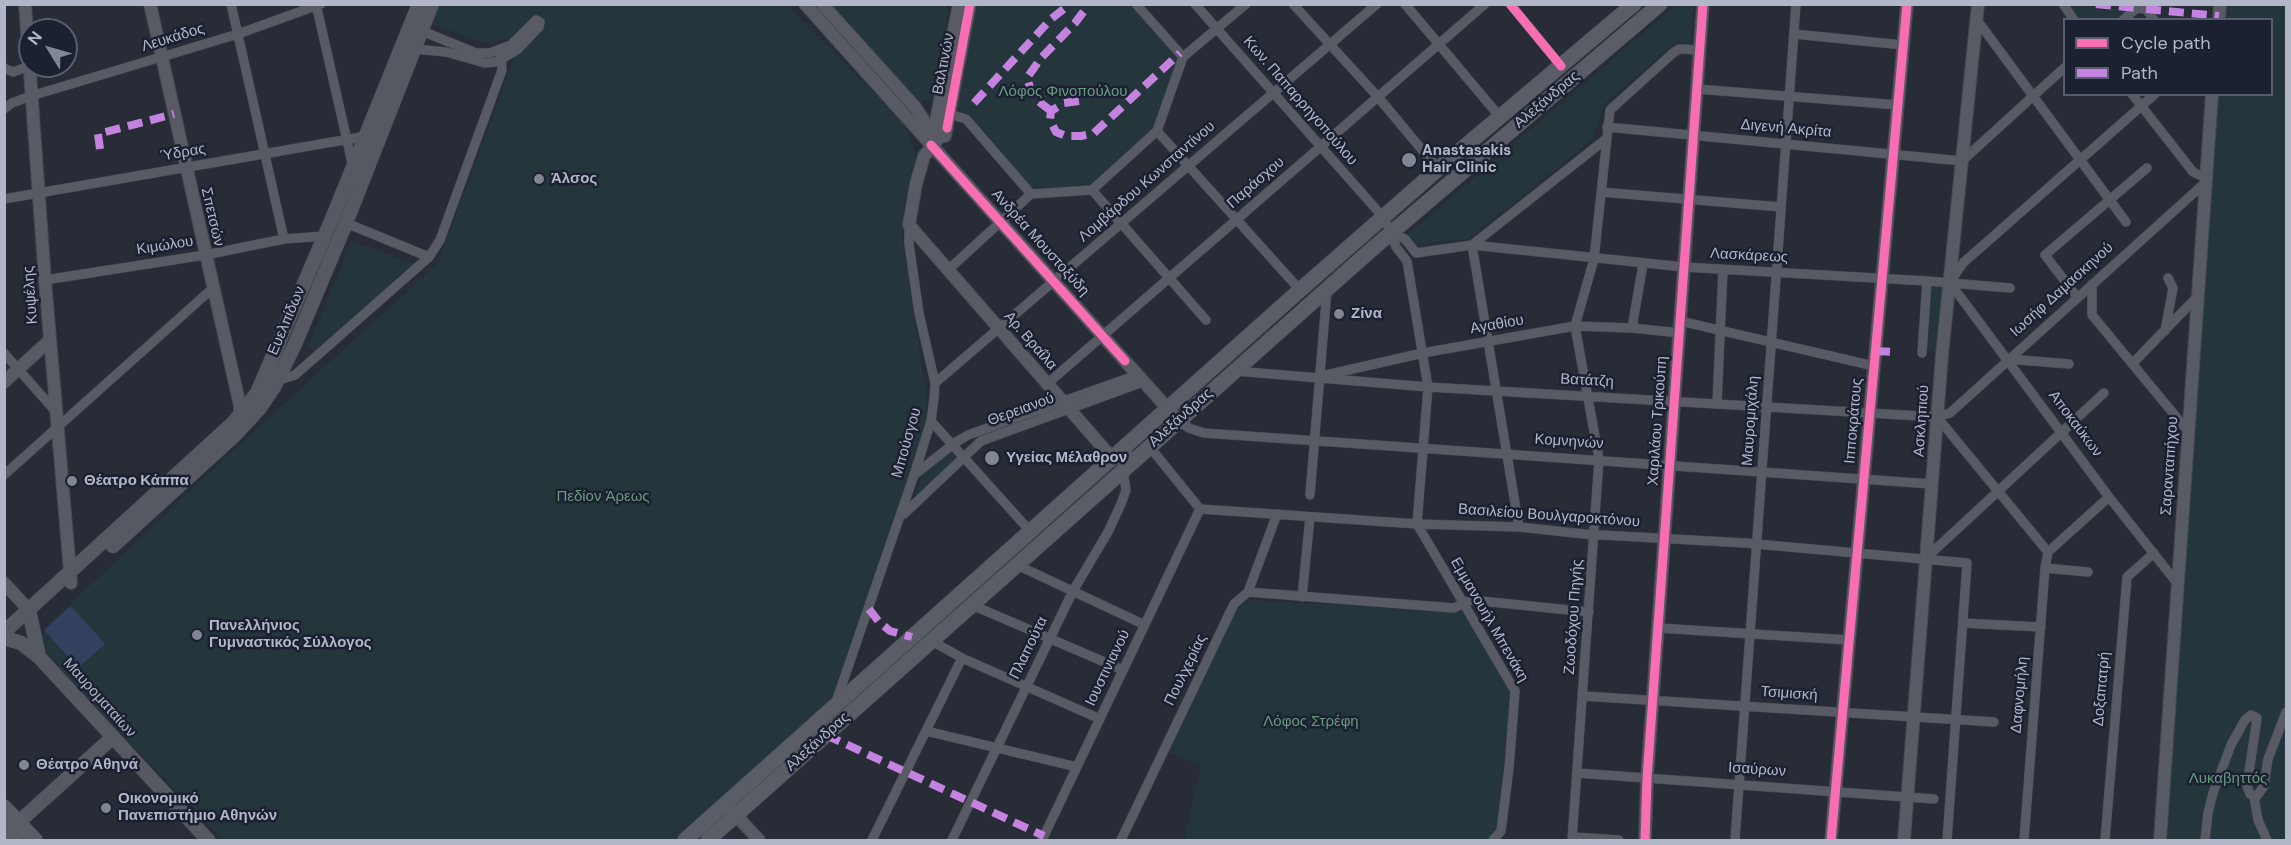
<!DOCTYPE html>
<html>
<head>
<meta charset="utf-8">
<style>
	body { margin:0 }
	#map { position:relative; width:2291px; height:845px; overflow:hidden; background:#282c36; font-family:"DM Sans",sans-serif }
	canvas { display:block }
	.frame { position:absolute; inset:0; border:6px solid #b1b6c8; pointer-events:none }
	.legend { position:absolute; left:2063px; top:18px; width:210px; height:78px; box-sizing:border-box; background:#1b2131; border:2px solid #575d6d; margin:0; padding:8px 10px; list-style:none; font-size:18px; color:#b1b6c8 }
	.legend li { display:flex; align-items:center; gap:12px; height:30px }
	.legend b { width:30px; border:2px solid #575d6d }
	.north { position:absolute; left:18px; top:18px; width:60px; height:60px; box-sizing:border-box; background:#1b2131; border:2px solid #575d6d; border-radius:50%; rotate:307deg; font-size:16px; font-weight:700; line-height:24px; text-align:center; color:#b1b6c8 }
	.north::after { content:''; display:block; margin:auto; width:21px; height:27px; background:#818695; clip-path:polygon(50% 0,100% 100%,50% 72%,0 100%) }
</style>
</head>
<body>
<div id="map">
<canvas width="2291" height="845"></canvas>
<div class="frame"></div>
<ul class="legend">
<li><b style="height:8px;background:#f96db3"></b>Cycle path</li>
<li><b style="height:8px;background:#c483df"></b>Path</li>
</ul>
<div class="north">N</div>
</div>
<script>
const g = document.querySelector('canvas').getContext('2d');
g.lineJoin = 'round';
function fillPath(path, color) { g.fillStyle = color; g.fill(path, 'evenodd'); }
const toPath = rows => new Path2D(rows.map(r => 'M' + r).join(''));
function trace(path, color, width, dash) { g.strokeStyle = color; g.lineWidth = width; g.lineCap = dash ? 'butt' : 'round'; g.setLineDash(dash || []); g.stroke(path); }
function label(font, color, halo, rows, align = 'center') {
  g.font = font + ' "DM Sans",sans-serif'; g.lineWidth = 5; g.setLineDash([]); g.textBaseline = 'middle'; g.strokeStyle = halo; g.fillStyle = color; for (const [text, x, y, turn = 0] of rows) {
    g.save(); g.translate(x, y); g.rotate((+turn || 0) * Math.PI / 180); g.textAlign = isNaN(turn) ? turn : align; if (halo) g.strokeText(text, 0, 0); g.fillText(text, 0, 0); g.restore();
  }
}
fillPath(toPath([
	[439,5,786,5,879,98,904,125,916,152,904,203,902,235,927,399,926,425,832,706,680,840,223,840,44,654,41,639,46,627,210,472,438,263,516,53,508,38,491,44,477,41,431,23],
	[830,5,949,5,934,99,919,102],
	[973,5,1131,5,1180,59,1155,129,1092,187,1030,187,962,110,954,107],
	[1676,5,1694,5,1691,44,1680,43,1669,48,1605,103,1593,139,1468,239,1413,244,1406,236],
	[2069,5,2128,10,2116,19,2079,19],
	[2225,5,2286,5,2286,840,2164,840,2218,95,2272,94,2272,20,2224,19],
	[352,241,414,264,314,351,308,347],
	[1929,285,1945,287,1939,352,1924,351],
	[951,449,959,457,914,499,923,472],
	[1250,600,1465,612,1511,691,1498,826,1487,840,1184,840,1201,766,1168,751,1231,619,1242,605]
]), '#25353c');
fillPath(toPath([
	[71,606,105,644,78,668,44,630]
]), '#353f5f');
const minor = toPath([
	[231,4,284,239],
	[316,4,353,167],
	[1136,4,1183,57],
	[1195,4,1383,217,1391,233,1396,247,1407,261,1428,387,1417,524],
	[1293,4,1378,97,1438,169],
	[1405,4,1500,117],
	[1510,4,1561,66],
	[2063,4,2074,20],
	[2137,8,2146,9,2154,20],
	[1977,20,2126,222],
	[2123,20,2137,8],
	[1794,34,1903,45],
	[414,49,446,52,485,63,496,62,517,50,539,27,540,22,536,20,511,45,490,53,476,53,417,29],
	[4,68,13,72,30,66],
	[1697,89,1898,105],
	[2132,94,2193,172,2206,178],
	[4,109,12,103,31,96,238,34,321,4],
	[949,114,966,119,1031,194],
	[1607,127,1962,161,2064,68],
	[1157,131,1300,290],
	[1092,190,1206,320],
	[1601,192,1781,207],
	[4,199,367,136],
	[346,223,429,257],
	[1391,233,1405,239,1416,253,1472,245,1684,267,1927,281,2010,288],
	[948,270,1031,194,1092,190,1157,131,1183,57,1246,4],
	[45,280,205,255,284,239,325,236],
	[1951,281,1963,263,2155,94],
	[1950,283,2109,497,2177,583],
	[2092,284,2092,315,2187,430],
	[2077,297,2045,255,2147,168],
	[1680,321,1874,366],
	[1632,328,1643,264],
	[2165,331,2173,288,2168,278],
	[4,353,56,412],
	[1922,353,1927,281],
	[2008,359,2069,364],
	[2132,364,2196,298],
	[1235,371,1428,387,1937,417,1950,413,2206,182],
	[1326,375,1423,353,1575,326,1632,328,1680,333],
	[279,380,295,375,429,257,440,240,502,70,501,51],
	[935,383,1377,4],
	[1047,384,1485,4],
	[1717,404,1723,269],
	[1937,417,2048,552],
	[1178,420,1189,428,1204,433,1932,484],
	[931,421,1030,531],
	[1149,446,1200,509],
	[4,475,213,288],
	[914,475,956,442,968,435,1137,375],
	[1310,495,1327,289],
	[1200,509,1417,524,1519,527,1584,534,1745,543,1967,563,1947,840],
	[904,514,981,441,1143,382],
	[1417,524,1515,691,1509,768,1501,831,1493,840],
	[1519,527,1472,245,1606,139],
	[2048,552,2109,497],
	[1926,558,2104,393],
	[1017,565,1145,625],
	[2045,568,2088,572],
	[1248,592,1454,608,1471,600,1589,612],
	[1302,597,1310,517],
	[972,605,1123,670],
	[1963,623,2041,627],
	[1658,628,1849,640],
	[930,640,962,658,1100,719],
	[1583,696,1994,722],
	[836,702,914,475,931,421,934,398,935,383,919,313,909,244,909,225],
	[926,731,1077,767],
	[1577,773,1934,799],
	[2254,797,2258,820,2267,840],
	[1573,837,1619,840],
	[872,840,962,658],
	[952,840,1073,591,1108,532,1121,504,1126,490,1123,470],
	[1042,840,1200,509],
	[1121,840,1234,604,1248,592,1277,514],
	[1572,840,1599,459,1575,326,1594,259,1610,110,1673,53,1679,49,1700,50],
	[1735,840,1796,4],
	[2024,840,2045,568,2048,552],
	[2105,840,2127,577,2154,553],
	[2205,840,2208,813,2213,793,2231,745,2245,720,2251,715,2257,718,2247,786,2250,794,2256,797,2264,786,2268,759,2286,712]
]);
const tertiary = toPath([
	[25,4,45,280,71,583],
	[150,4,240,406,240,419],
	[805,4,1178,420],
	[822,4,915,107,923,119,930,141],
	[2219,20,2220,4],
	[947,128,924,156,916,184,909,225,1112,458,1137,458],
	[945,136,970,4],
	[932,141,959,4],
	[4,382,50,340],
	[4,583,29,610],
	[731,810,759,840],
	[1645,840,1647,778,1703,4],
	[1831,840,1907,4],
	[1904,840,1942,355,1978,4],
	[2160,840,2212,94]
]);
const secondary = toPath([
	[113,546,235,435,259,409,274,387,295,344,346,223,432,4],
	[29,610,39,657],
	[4,632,233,423,257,393,334,214,419,4],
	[4,638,21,643,39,657,208,840],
	[11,829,113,737]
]);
const primary = toPath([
	[4,807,35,840],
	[4,828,15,840],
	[685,840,1300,290,1438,169,1634,4],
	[708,840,1371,250,1660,4]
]);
trace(minor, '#44474f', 10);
trace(tertiary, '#44474f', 14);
trace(secondary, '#44474f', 15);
trace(primary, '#454953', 16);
trace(minor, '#585a64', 9);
trace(tertiary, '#585a64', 12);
trace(secondary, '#575962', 14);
trace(primary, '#5a5c66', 15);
trace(toPath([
	[2096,4,2137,8],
	[2146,9,2219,16],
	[1079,101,1064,103,1051,111,1050,120,1056,132,1066,136,1081,136,1094,133,1180,53],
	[974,103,1051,19,1070,4],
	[1051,111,1033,97,1027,78,1041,58,1075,23,1087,7,1086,4],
	[100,149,98,134,174,114],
	[1875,351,1895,352],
	[869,609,879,622,890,631,912,637],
	[826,735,1044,836]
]), '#c483df', 8, [15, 8]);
trace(toPath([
	[1510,4,1561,66],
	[947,128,970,4],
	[931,145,1125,361],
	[1645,840,1647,778,1703,4],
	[1831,840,1907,4]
]), '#f96db3', 9);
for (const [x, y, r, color] of [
	[1409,160,8,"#818695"],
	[539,179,6,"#818695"],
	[1339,314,6,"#818695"],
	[992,458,8,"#818695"],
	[72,481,6,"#818695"],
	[197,635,6,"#818695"],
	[24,765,6,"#818695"],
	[106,808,6,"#818695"]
]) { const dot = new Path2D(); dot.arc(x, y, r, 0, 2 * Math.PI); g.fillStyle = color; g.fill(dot); trace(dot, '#1b2131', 2); }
label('15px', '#b1b6c8', '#1b2131', [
	["Λευκάδος",173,38,-17],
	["Βαλτινών",944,64,-79],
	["Αλεξάνδρας",1547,100,-40],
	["Κων. Παπαρρηγοπούλου",1300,101,49],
	["Διγενή Ακρίτα",1786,129,5],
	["Ύδρας",183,153,-10],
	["Λομβάρδου Κωνσταντίνου",1147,182,-41],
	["Παράσχου",1256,183,-41],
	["Σπετσών",212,217,77],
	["Ανδρέα Μουστοξύδη",1040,243,48],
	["Κιμώλου",165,246,-9],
	["Λασκάρεως",1749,256,3],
	["Ιωσήφ Δαμασκηνού",2062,290,-42],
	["Κυψέλης",31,295,-94],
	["Ευελπίδων",287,321,-67],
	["Αγαθίου",1497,325,-10],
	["Αρ. Βραΐλα",1030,341,49],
	["Βατάτζη",1587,381,3],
	["Θερειανού",1021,410,-20],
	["Αλεξάνδρας",1181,418,-42],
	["Χαριλάου Τρικούπη",1658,421,-86],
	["Μαυρομιχάλη",1751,421,-86],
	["Ιπποκράτους",1854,421,-85],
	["Ασκληπιού",1922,421,-86],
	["Αποκαύκων",2075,424,53],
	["Κομνηνών",1569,442,4],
	["Μπούσγου",907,443,-74],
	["Σαρανταπήχου",2170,466,-86],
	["Βασιλείου Βουλγαροκτόνου",1549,516,4],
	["Ζωοδόχου Πηγής",1574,617,-86],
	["Εμμανουήλ Μπενάκη",1489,620,60],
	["Πλαπούτα",1029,648,-64],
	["Ιουστινιανού",1108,668,-64],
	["Πουλχερίας",1186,670,-64],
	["Δοξαπατρή",2102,689,-85],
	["Τσιμισκή",1789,694,4],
	["Δαφνομήλη",2020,695,-85],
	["Μαυροματαίων",99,698,48],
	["Αλεξάνδρας",818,742,-42],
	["Ισαύρων",1757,770,4]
]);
label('15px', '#68997c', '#1b2131', [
	["Λόφος Φινοπούλου",1063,92],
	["Πεδίον Άρεως",603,497],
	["Λόφος Στρέφη",1311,722],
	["Λυκαβηττός",2228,779]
]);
label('bold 15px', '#b1b6c8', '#1b2131', [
	["Anastasakis",1422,151],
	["Hair Clinic",1422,168],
	["Άλσος",551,179],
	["Ζίνα",1351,314],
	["Υγείας Μέλαθρον",1006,458],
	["Θέατρο Κάππα",84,481],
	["Πανελλήνιος",209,626],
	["Γυμναστικός Σύλλογος",209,643],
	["Θέατρο Αθηνά",36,765],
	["Οικονομικό",118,799],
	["Πανεπιστήμιο Αθηνών",118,816]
], 'left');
</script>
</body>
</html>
